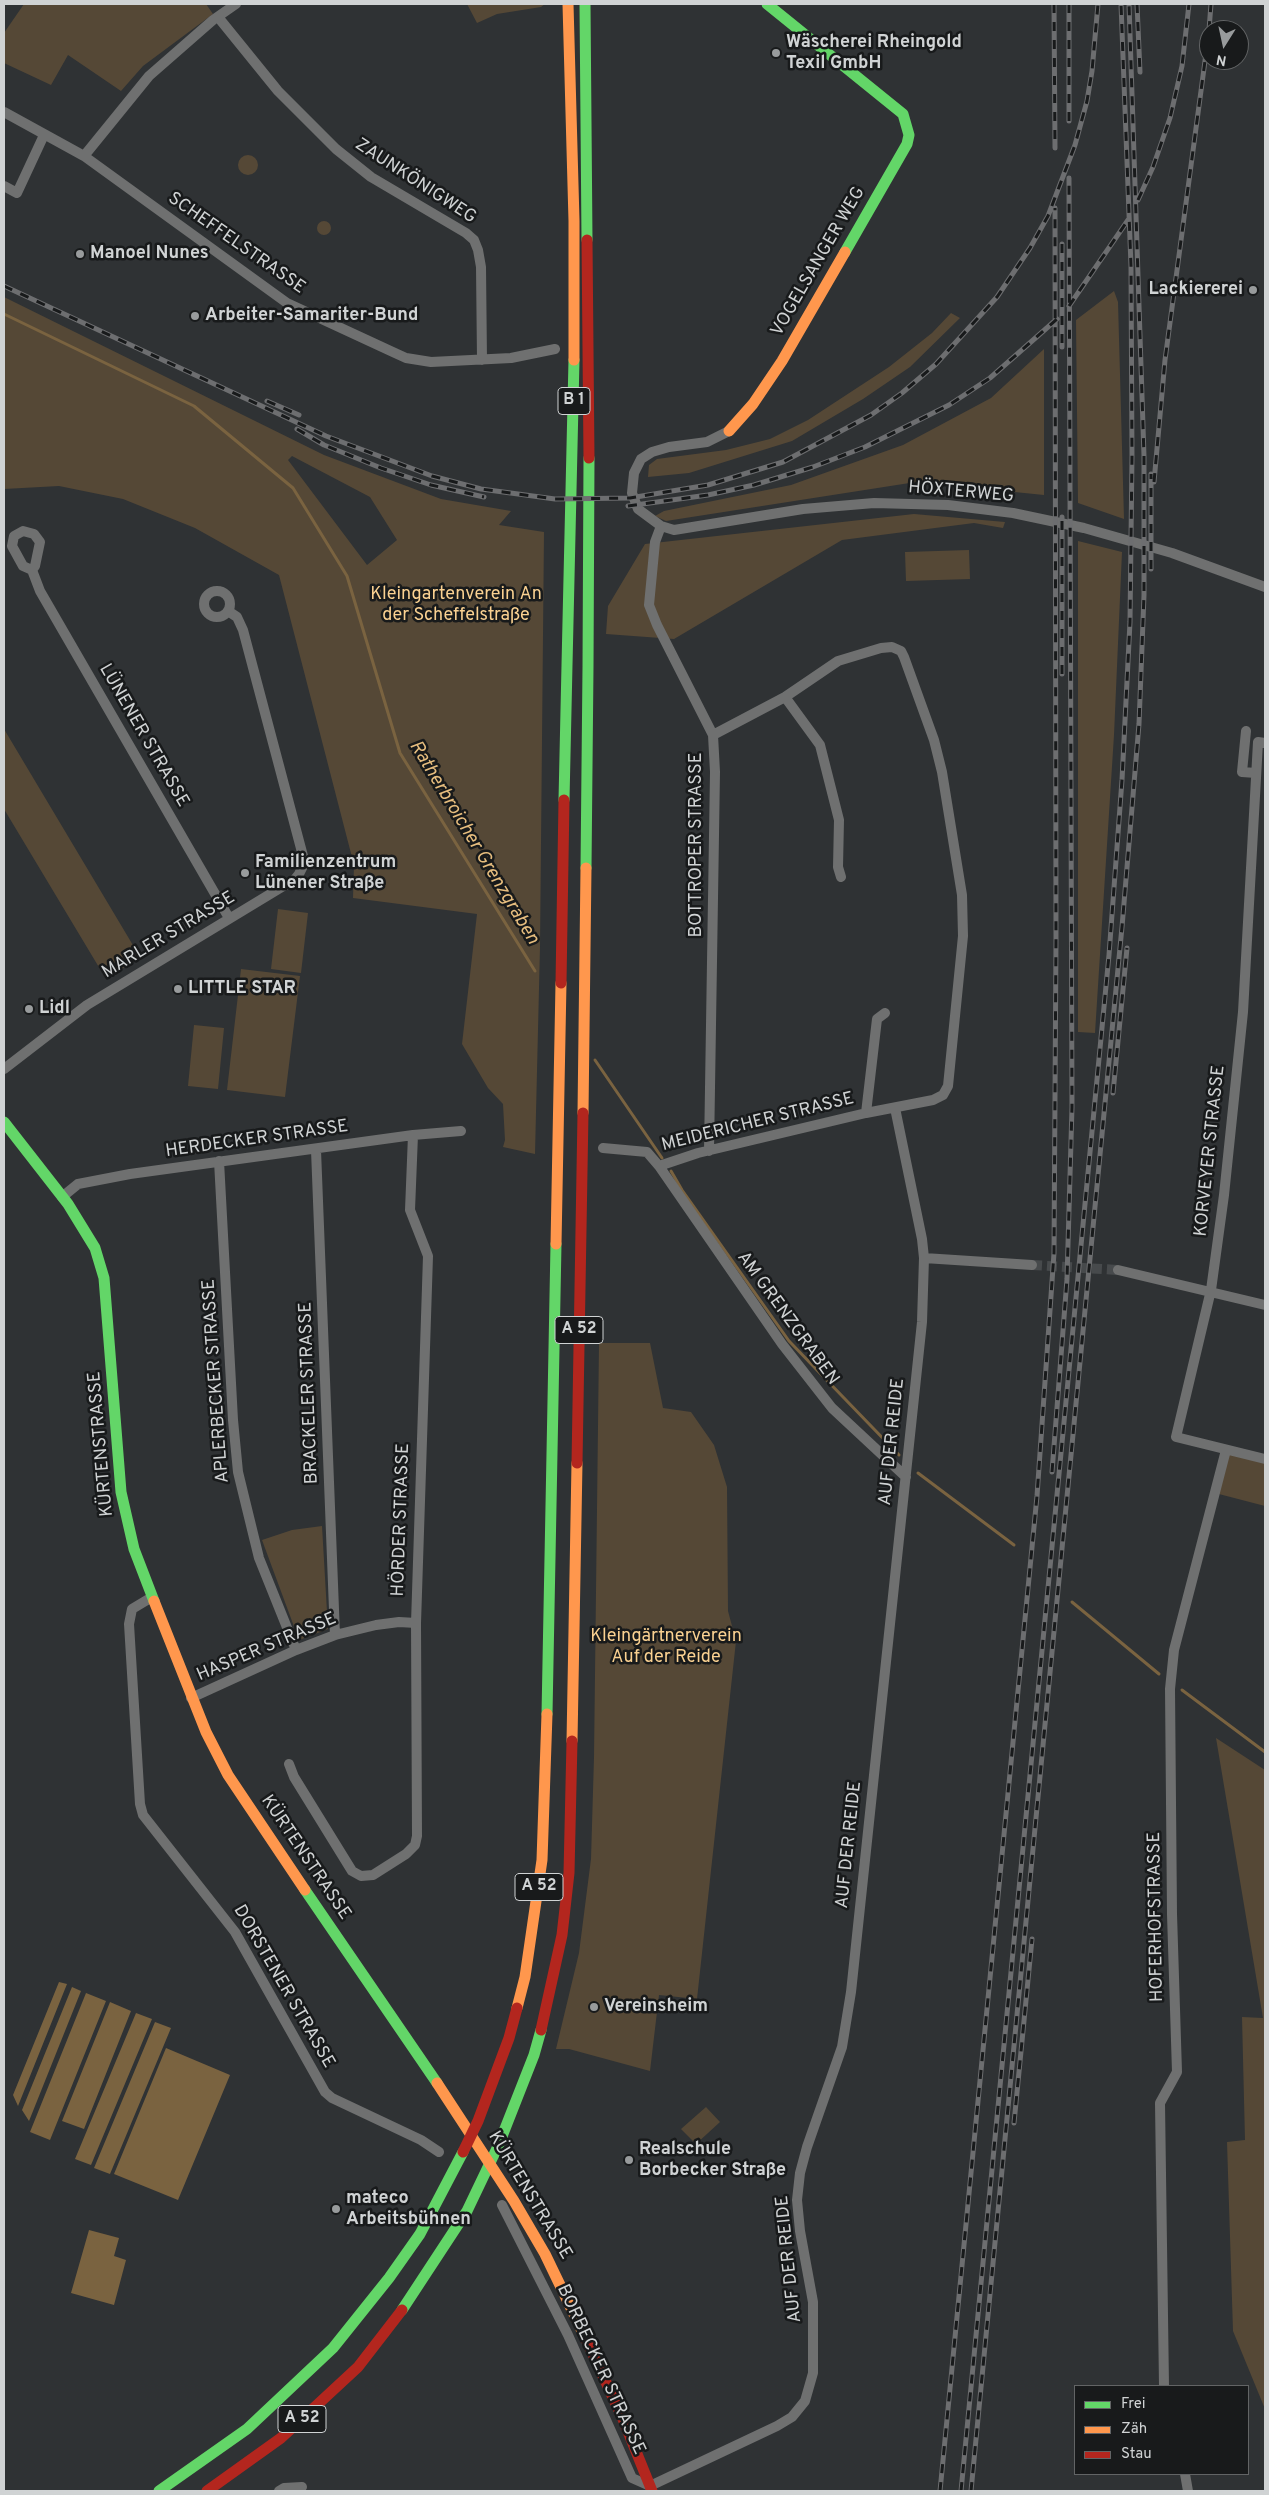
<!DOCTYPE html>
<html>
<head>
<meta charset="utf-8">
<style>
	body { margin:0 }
	#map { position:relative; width:1269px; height:2495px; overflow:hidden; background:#2f3234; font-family:Overpass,sans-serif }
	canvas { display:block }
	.frame { position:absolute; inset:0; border:5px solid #d0d3d4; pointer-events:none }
	.legend { position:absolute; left:1074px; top:2385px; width:175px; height:90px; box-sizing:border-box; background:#181a1b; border:1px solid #626465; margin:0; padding:6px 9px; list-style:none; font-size:15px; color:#d0d3d4 }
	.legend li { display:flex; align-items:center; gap:10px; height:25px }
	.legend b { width:25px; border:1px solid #626465 }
	.north { position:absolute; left:1199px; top:20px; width:50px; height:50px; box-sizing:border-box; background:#181a1b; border:1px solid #626465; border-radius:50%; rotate:190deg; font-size:14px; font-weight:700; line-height:20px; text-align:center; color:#d0d3d4 }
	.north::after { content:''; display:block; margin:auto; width:18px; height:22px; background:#989b9c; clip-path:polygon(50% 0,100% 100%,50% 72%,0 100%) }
</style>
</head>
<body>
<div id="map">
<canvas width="1269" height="2495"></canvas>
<div class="frame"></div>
<ul class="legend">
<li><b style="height:6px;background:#63d668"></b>Frei</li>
<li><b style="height:6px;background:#ff974d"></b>Zäh</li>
<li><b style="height:6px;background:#b3261e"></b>Stau</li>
</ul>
<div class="north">N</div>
</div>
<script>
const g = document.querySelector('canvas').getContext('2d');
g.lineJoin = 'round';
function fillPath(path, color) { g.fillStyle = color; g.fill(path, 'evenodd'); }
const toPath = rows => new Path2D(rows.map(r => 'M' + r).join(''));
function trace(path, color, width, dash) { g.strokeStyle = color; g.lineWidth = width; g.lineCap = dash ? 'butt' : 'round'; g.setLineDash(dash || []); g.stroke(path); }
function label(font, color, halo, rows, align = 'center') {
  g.font = font + ' Overpass,sans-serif'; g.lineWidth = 5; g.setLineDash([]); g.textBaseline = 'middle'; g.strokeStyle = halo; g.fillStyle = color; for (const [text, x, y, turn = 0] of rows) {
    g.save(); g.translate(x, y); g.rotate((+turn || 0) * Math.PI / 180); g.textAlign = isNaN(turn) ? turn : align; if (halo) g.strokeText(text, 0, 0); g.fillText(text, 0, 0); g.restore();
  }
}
fillPath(toPath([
	[24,4,206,4,213,14,143,66,121,91,68,55,51,85,4,63,4,33],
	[467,4,545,4,541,7,497,14,477,23],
	'238 165a10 10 0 1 1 20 0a10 10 0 1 1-20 0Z',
	'317 228a7 7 0 1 1 14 0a7 7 0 1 1-14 0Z',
	[1114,291,1118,302,1124,519,1078,503,1076,320],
	[4,297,324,455,441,499,511,511,499,525,544,532,540,947,535,1154,503,1147,505,1140,503,1104,488,1088,462,1044,477,914,353,898,354,865,279,575,195,528,123,499,59,486,4,489],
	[292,456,370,497,397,540,367,565,288,460],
	[951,313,960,318,910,367,863,399,792,441,689,473,648,477,649,465,657,459,726,450,770,439,808,420,889,367,932,333],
	[1044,349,1044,495,916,482,666,521,655,516,664,511,791,485,903,445,991,398],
	[914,514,1005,522,1003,528,974,523,842,540,674,639,606,634,608,606,645,544],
	[1078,541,1122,552,1114,735,1095,1033,1078,1032],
	[969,550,970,579,906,581,905,552],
	[4,729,140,957,106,979,4,809],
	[278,909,308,913,301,973,271,969],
	[241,969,300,976,285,1097,227,1090],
	[194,1025,224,1028,218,1089,188,1086],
	[599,1343,650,1343,663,1408,691,1412,714,1445,727,1487,728,1611,736,1641,697,1999,659,1995,650,2071,569,2049,556,2049,579,1953,591,1859,594,1757],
	[1226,1450,1265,1459,1265,1506,1215,1493],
	[322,1526,328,1629,299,1640,262,1540,292,1530],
	[1216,1738,1265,1770,1265,2409,1233,2331,1227,2142,1245,2140,1242,2017,1263,2018],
	[706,2107,720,2122,696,2144,681,2129]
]), '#554836');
fillPath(toPath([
	[59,1982,67,1984,18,2106,13,2095],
	[72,1987,81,1991,29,2121,22,2110],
	[86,1993,106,2001,50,2140,30,2132],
	[110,2002,131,2011,84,2129,62,2121],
	[136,2013,152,2019,91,2165,75,2159],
	[155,2022,171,2028,110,2174,94,2168],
	[166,2048,230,2075,178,2200,114,2174],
	[89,2230,119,2238,114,2256,126,2260,114,2305,71,2293]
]), '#7a6340');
trace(toPath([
	[4,314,194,406,293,488,347,576,400,753,535,971],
	[595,1060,662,1158],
	[671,1171,682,1190,789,1341,899,1455],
	[918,1473,1014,1545],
	[1072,1602,1159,1674],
	[1182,1690,1265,1752]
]), '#7a6340', 3);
trace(toPath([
	[1032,1265,1118,1270]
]), '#474a4c', 10, [10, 5]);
trace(toPath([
	[218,17,278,91,336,149,371,177,466,233,474,240,478,250,481,267,482,360],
	[4,112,84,156,287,303,395,353,406,358,431,362,511,358,555,349],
	[84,156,149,76,213,20,236,4],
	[4,186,17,193,44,135],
	[729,431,707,442,669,447,652,452,641,459,634,473,632,493,638,509,661,526,674,530,803,509,874,503,948,505,1013,513,1084,528,1172,553,1265,587],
	[661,526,655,542,649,605,657,625,713,735,715,772,709,1151],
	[32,570,23,566,12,546,14,536,23,531,34,534,40,542,35,566,32,570,40,591,229,918],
	'204 604a13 13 0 1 1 26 0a13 13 0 1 1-26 0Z',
	[785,697,820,745,839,820,838,867,841,877],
	[1246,731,1242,772,1256,773],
	[1265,743,1258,742,1243,1012,1224,1195,1211,1290,1176,1437,1265,1459],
	[4,1069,87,1005,295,879,299,874,303,866,303,856,243,630,237,617,228,611],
	[866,1113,877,1019,885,1013],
	[603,1148,647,1152,659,1166,698,1153,866,1113,933,1100,943,1095,948,1086,963,936,962,895,942,772,934,740,904,657,901,651,892,647,881,648,838,661,785,697,713,735],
	[316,1150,335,1635],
	[219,1161,233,1420,238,1472,259,1558,296,1650],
	[659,1166,782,1344,832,1408,906,1477],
	[62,1197,78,1184,130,1174,413,1135,461,1131],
	[924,1258,1032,1265],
	[1118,1270,1265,1305],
	[152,1597,132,1609,129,1624,140,1804,143,1815,235,1932,325,2092,332,2098,421,2140,439,2152],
	[191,1698,296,1650,335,1635,376,1625,399,1622,416,1623],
	[289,1764,294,1777,352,1871,361,1876,373,1875,406,1854,415,1845,417,1836,416,1623,428,1256,410,1210,413,1135],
	[502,2205,568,2335,632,2478,650,2486,777,2426,792,2417,805,2401,813,2373,813,2302,800,2231,797,2200,800,2173,807,2147,842,2047,851,1992,922,1322,924,1258,922,1239,895,1108],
	[1164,2386,1160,2103,1177,2072,1172,1914,1170,1689,1174,1650,1226,1450],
	[1185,2474,1188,2491],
	[279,2491,284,2488,302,2487]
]), '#6f7070', 10);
trace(toPath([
	[585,4,587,240],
	[767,4,903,114,909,135,907,144,845,252],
	[567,665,574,360],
	[588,667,589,458],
	[564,800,567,665],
	[586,868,588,667],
	[4,1122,68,1204,95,1248,104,1278,121,1492,134,1549,154,1601],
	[547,1714,556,1244],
	[305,1890,437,2083],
	[402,2310,467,2211,499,2144,534,2055,541,2030],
	[159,2491,247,2429,333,2348,389,2278,420,2234,463,2152]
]), '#63d668', 11);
trace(toPath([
	[568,4,574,221,574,360],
	[729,431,753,404,782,361,845,252],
	[583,1113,586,868],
	[556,1244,561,983],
	[154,1601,206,1732,228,1775,305,1890],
	[572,1741,577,1463],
	[517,2008,525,1977,542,1860,547,1714],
	[437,2083,514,2201,545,2254,586,2339]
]), '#ff974d', 11);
trace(toPath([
	[587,240,589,458],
	[561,983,564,800],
	[577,1463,583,1113],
	[541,2030,562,1935,569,1873,572,1741],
	[463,2152,478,2121,509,2038,517,2008],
	[586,2339,623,2419,652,2491],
	[207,2491,281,2438,317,2405,358,2367,402,2310]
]), '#b3261e', 11);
const rail = toPath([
	[1054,4,1055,148],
	[1069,4,1069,121],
	[1137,4,1140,72],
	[1209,30,1211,4],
	[1138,200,1153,167,1170,118,1182,66,1189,4],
	[1062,244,1062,347],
	[4,286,326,436,432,476,481,489,555,499,630,498,708,485,783,462,871,415,902,393,936,364,997,297,1030,248,1048,216,1075,145,1087,101,1092,71,1098,4],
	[1069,306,1128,220],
	[267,401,299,415],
	[297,429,324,445,381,468,431,485,484,497],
	[1154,482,1165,360,1209,31],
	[628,506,708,495,754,485,813,467,865,447,949,405,990,378,1057,319],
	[1151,569,1151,474],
	[1062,674,1062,517],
	[1113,1093,1127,948],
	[1052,1472,1067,1279,1072,1107,1069,178],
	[1014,2123,1032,1939],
	[940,2491,1037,1496,1054,1253,1056,939,1055,208],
	[961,2491,1109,955,1122,780,1130,622,1132,456,1131,266,1121,4],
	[971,2491,1122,927,1139,724,1144,595,1144,456,1129,4]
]);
trace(rail, '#6d6e70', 5);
trace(rail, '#181a1b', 3, [9]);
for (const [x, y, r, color] of [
	[776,53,5,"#989b9c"],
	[80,254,5,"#989b9c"],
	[1253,290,5,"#989b9c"],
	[195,316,5,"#989b9c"],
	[245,873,5,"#989b9c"],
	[178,989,5,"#989b9c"],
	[29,1009,5,"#989b9c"],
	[594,2007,5,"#989b9c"],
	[629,2160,5,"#989b9c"],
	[336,2209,5,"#989b9c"]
]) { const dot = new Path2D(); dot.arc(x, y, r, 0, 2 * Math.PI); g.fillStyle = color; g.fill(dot); trace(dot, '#181a1b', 2); }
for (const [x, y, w] of [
	[574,401,32],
	[579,1330,48],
	[539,1887,48],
	[302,2419,48]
]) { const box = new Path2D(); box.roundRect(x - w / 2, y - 13.5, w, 27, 4); g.fillStyle = '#181a1b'; g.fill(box); trace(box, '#d0d3d4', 1); }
label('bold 16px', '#d0d3d4', null, [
	["B 1",574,401],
	["A 52",579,1330],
	["A 52",539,1887],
	["A 52",302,2419]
]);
label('bold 18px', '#d0d3d4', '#181a1b', [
	["Wäscherei Rheingold",786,43],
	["Texil GmbH",786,64],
	["Manoel Nunes",90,254],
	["Lackiererei",1243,290,"right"],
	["Arbeiter-Samariter-Bund",205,316],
	["Familienzentrum",255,863],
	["Lünener Straße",255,884],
	["LITTLE STAR",188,989],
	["Lidl",39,1009],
	["Vereinsheim",604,2007],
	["Realschule",639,2150],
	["Borbecker Straße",639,2171],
	["mateco",346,2199],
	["Arbeitsbühnen",346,2220]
], 'left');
label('18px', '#d0d3d4', '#181a1b', [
	["ZAUNKÖNIGWEG",415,182,33],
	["SCHEFFELSTRASSE",236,244,35],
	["VOGELSANGER WEG",819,262,-60],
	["HÖXTERWEG",961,493,5],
	["LÜNENER STRASSE",143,736,60],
	["BOTTROPER STRASSE",697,845,-90],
	["MARLER STRASSE",169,936,-31],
	["MEIDERICHER STRASSE",758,1123,-14],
	["HERDECKER STRASSE",257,1140,-8],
	["KORVEYER STRASSE",1211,1151,-84],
	["AM GRENZGRABEN",787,1319,54],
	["APLERBECKER STRASSE",217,1381,-94],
	["BRACKELER STRASSE",310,1393,-92],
	["AUF DER REIDE",893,1442,-84],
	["KÜRTENSTRASSE",102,1444,-95],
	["HÖRDER STRASSE",402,1520,-88],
	["HASPER STRASSE",267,1648,-23],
	["AUF DER REIDE",850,1845,-84],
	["KÜRTENSTRASSE",305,1858,56],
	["HOFERHOFSTRASSE",1157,1917,-91],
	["DORSTENER STRASSE",283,1987,60],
	["KÜRTENSTRASSE",529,2196,59],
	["AUF DER REIDE",790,2259,-96],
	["BORBECKER STRASSE",600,2370,65]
]);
label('18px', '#fad191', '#181a1b', [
	["Kleingartenverein An",456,595],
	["der Scheffelstraße",456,616],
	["Kleingärtnerverein",666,1637],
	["Auf der Reide",666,1658]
]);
label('italic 19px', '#e6bd7e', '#181a1b', [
	["Ratherbroicher Grenzgraben",473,843,59]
]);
</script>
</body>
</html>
